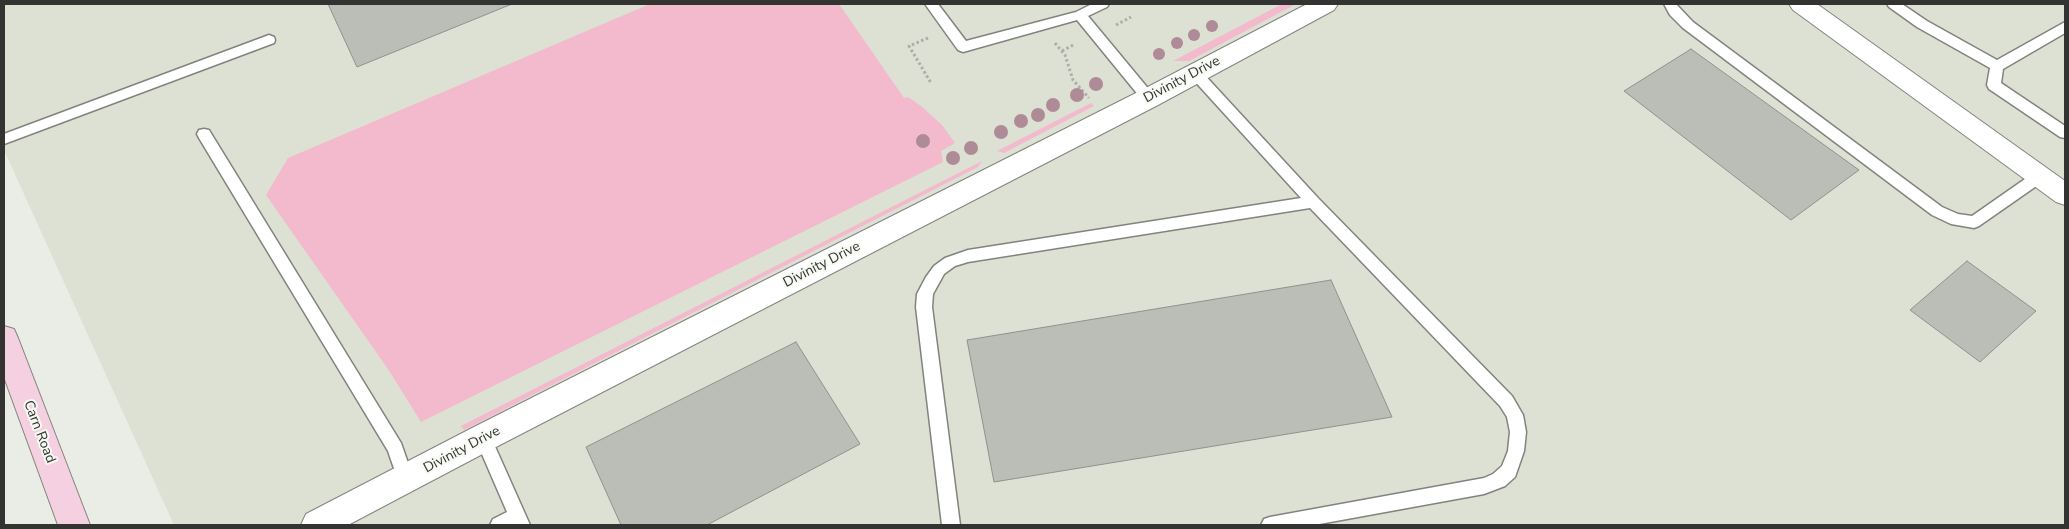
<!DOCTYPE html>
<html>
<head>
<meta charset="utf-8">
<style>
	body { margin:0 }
	#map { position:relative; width:2069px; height:529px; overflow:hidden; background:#eaece6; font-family:"Nunito Sans",sans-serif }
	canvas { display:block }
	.frame { position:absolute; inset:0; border:5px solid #333432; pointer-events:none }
</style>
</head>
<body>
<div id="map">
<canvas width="2069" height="529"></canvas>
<div class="frame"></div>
</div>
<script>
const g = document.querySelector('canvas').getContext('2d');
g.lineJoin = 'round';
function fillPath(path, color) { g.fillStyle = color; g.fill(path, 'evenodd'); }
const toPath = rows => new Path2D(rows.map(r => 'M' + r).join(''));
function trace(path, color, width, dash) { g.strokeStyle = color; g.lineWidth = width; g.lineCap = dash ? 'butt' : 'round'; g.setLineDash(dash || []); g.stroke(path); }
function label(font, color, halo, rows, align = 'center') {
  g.font = font + ' "Nunito Sans",sans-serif'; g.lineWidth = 4; g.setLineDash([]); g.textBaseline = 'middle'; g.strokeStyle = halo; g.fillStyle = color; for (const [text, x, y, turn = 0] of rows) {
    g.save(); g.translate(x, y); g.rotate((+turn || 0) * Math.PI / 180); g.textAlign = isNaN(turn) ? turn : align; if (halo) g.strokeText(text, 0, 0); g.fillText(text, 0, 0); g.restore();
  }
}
fillPath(toPath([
	[4,4,2065,4,2065,525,174,525,4,150]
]), '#dde1d4');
fillPath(toPath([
	[650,4,839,4,904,98,908,97,921,106,942,125,955,143,941,151,943,162,421,422,390,372,266,195,288,158],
	[1282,4,1296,4,1189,61,1173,61],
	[1091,103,1094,106,1004,153,997,151],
	[982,161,978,167,767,275,464,430,461,426]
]), '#f3b9cd');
const building = toPath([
	[328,4,512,4,357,67,328,4],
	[1691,49,1859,170,1791,220,1624,91,1691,49],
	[1967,261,2036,311,1980,362,1910,310,1967,261],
	[1331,280,1392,417,994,482,967,340,1331,280],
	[796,342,860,444,707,525,621,525,586,447,796,342]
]);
fillPath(building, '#bbbdb7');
trace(building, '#91928d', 1);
const lane = toPath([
	[925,4,938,4,966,41,1076,12,1092,4,1109,4,1107,7,1088,16,1156,98,1154,102,1144,102,1077,20,963,52,958,50,925,4],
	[1664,4,1676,4,1693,22,1942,207,1958,214,1972,216,2035,172,2040,170,2045,172,2047,176,2045,180,1979,226,1974,228,1951,224,1932,215,1683,28,1670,15,1664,4],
	[1887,4,1902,4,1927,21,1997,60,2065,22,2065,33,2003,69,2001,83,2065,126,2065,138,2060,137,1989,89,1987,85,1990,68,1917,27,1889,7,1887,4],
	[269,35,274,37,275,40,274,43,4,144,4,134,269,35],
	[1195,68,1200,70,1318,198,1512,396,1523,415,1526,432,1524,451,1515,477,1505,486,1484,494,1314,525,1261,525,1264,519,1270,517,1484,478,1493,474,1502,466,1508,451,1510,432,1507,417,1500,406,1310,208,968,262,955,266,944,274,933,294,932,307,960,525,942,525,916,307,917,294,926,277,934,266,945,258,968,250,1301,198,1190,76,1188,73,1190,70,1195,68],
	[204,129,209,130,401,443,414,480,412,486,406,488,400,486,388,451,199,138,197,134,199,130,204,129],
	[483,430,489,433,530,525,490,525,493,519,507,512,475,438,477,433,483,430]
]);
const street = toPath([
	[1307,4,1338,4,1334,10,1158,105,494,448,348,525,301,525,306,514,472,428,1140,91,1307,4],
	[1789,4,1817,4,2065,181,2065,205,2056,202,1793,10,1789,4]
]);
const secondary = toPath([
	[4,326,14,329,18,338,90,525,58,525,4,377,4,326]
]);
trace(lane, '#82837e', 3);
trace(street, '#82837e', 2);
trace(secondary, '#82837e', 2);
trace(toPath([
	[1116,25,1131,17],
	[928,38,909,46,931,83],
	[1055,43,1065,55,1073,80,1089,98],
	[1062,51,1075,44]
]), '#adaeaa', 3, [2.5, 2.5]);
fillPath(lane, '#fff');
fillPath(street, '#fff');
fillPath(secondary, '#f5d0e0');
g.fillStyle = '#af8a97';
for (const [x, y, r] of [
	[1212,26,6],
	[1194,35,6],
	[1177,43,6],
	[1159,54,6],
	[1096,84,7],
	[1077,95,7],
	[1053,105,7],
	[1038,115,7],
	[1021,121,7],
	[1001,132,7],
	[923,141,7],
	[971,148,7],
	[953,158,7]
]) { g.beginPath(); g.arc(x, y, r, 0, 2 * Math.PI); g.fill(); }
label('14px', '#333432', '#f7f9f3', [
	["Divinity Drive",1182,80,-28],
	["Divinity Drive",822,265,-27],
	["Carn Road",39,432,69],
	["Divinity Drive",462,450,-28]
]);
</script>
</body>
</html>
